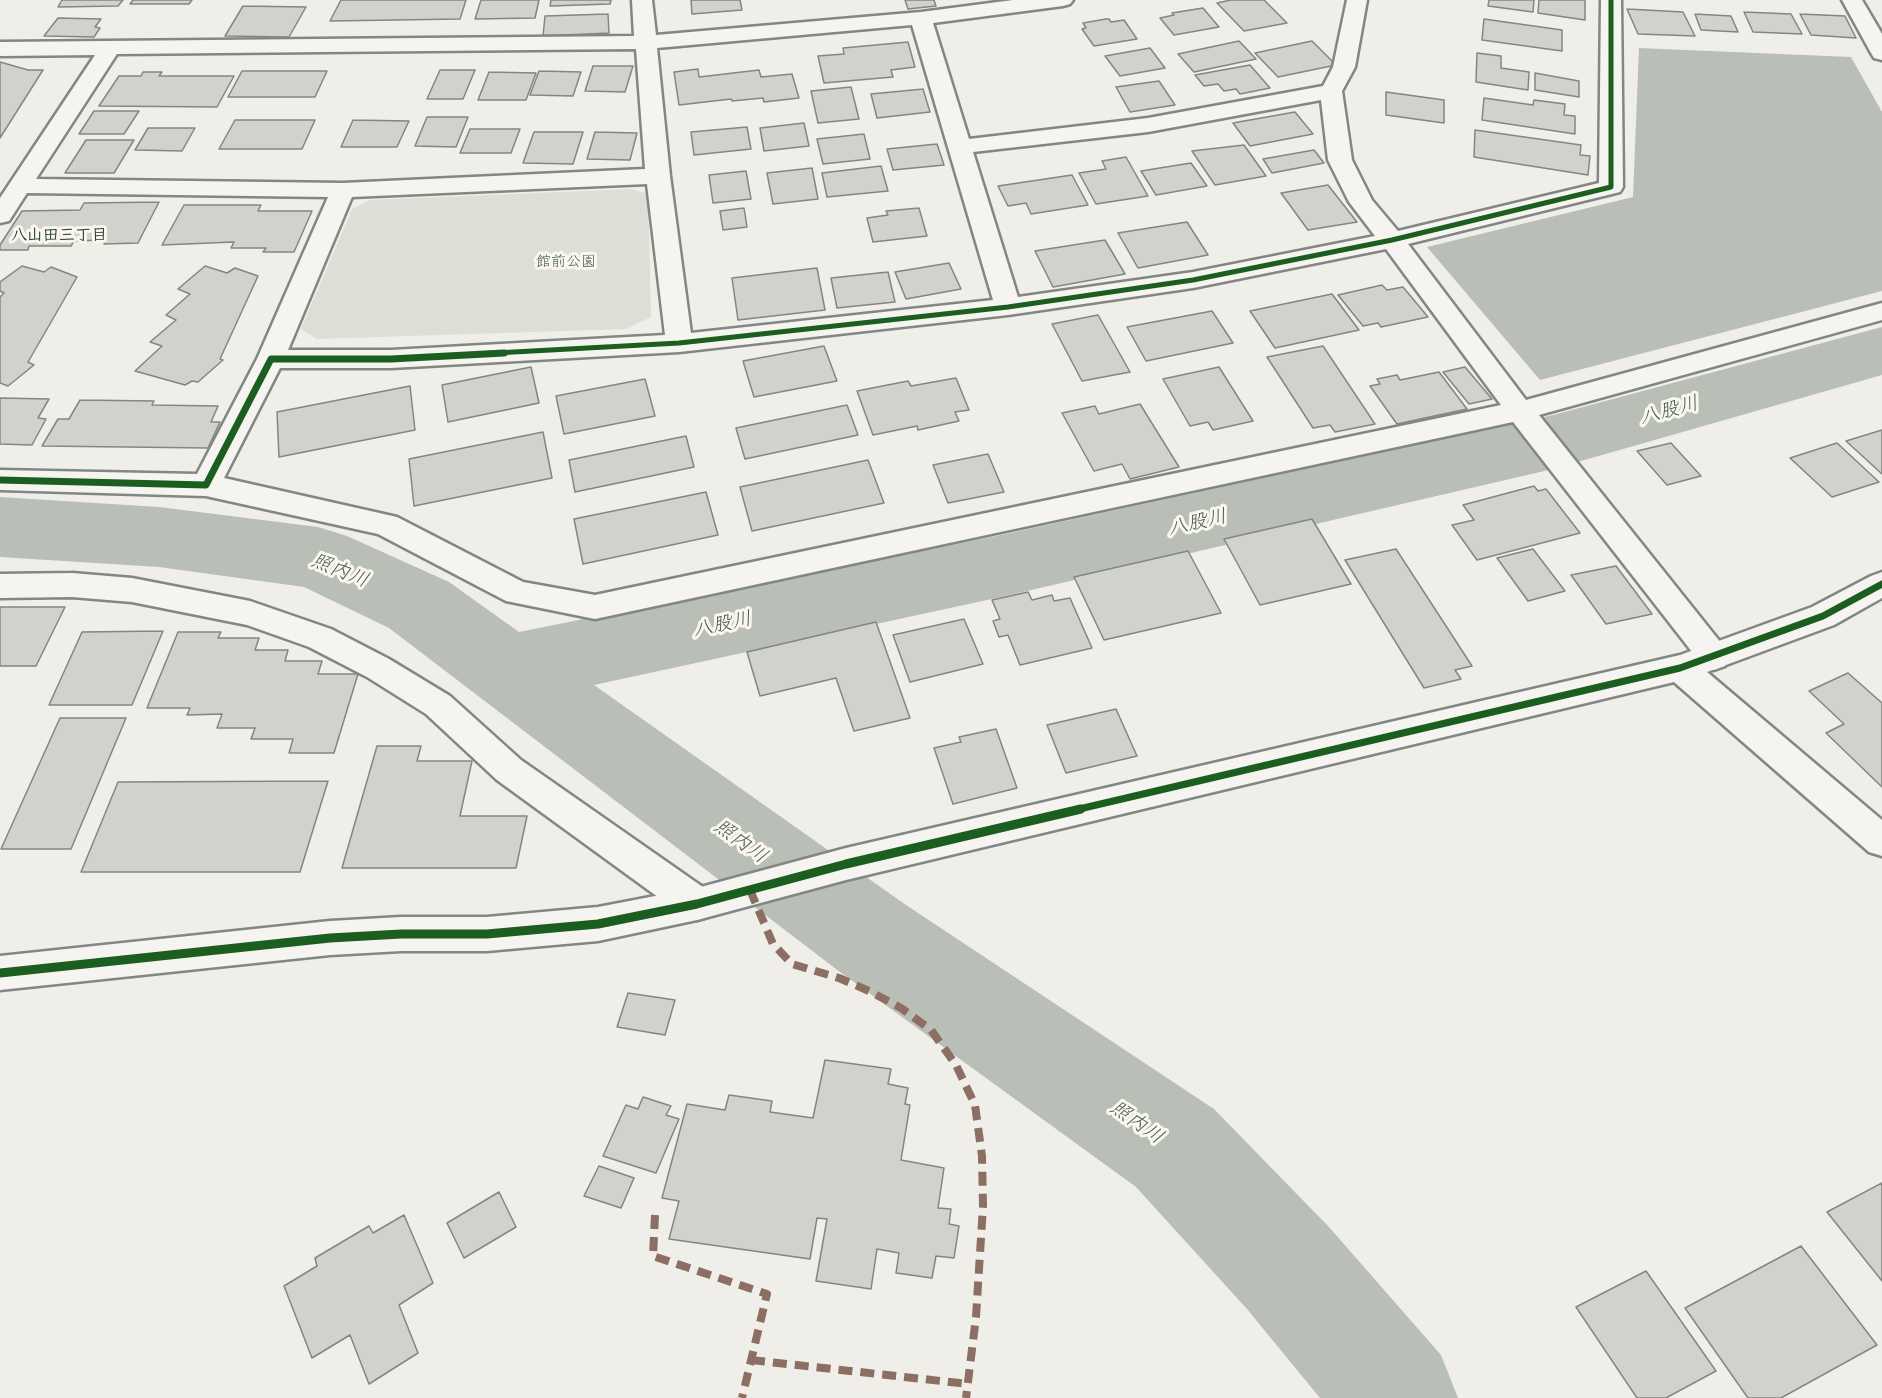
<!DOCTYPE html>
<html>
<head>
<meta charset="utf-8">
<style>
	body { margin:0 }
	canvas { display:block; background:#efeee8 }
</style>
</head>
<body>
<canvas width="1882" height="1398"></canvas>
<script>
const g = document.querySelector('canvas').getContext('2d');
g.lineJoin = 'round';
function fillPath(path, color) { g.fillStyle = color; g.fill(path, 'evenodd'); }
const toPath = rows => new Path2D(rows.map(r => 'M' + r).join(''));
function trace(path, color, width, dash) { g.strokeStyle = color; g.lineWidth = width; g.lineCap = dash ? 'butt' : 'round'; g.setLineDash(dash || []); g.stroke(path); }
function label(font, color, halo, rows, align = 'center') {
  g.font = font + ' Mali,"Klee One",sans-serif'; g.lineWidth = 6; g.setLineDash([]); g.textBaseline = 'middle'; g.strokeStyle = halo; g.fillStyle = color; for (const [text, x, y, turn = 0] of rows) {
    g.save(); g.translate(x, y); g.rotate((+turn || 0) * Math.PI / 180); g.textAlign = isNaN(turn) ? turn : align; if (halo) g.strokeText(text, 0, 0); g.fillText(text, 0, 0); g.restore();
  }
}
fillPath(toPath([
	[631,189,648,194,651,317,626,329,317,339,301,329,352,209,370,200]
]), '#dddfd6');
fillPath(toPath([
	[1639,48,1851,57,1882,112,1882,291,1540,380,1427,247,1633,197]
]), '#b9bfb6');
fillPath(toPath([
	[1882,327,1882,375,1553,469,1001,597,594,685,906,905,1214,1109,1329,1227,1441,1355,1458,1398,1320,1398,1247,1309,1136,1187,836,969,389,628,304,587,159,567,0,557,0,497,159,507,318,527,347,536,449,582,519,632,1001,535,1553,415,1882,327]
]), '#b9bfb6');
const building = toPath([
	[62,0,123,0,118,6,58,7,62,0],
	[133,0,192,0,189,4,130,4,133,0],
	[341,0,466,0,460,19,330,21,341,0],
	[481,0,539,0,535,18,475,19,481,0],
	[551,0,611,0,610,4,550,6,551,0],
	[691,0,740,0,742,10,692,14,691,0],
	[905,0,934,0,936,6,908,9,905,0],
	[1231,0,1264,0,1287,23,1244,31,1217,3,1231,0],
	[1489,0,1534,0,1533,12,1488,6,1489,0],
	[1539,0,1585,0,1585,20,1538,13,1539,0],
	[243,6,306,7,289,37,225,36,243,6],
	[1203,8,1219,27,1174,35,1160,18,1174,15,1172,13,1203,8],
	[1627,9,1683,12,1695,36,1638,34,1627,9],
	[1744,12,1791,14,1802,34,1753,32,1744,12],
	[608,14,609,33,543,36,545,16,608,14],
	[1695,14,1731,16,1738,32,1701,30,1695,14],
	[1800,14,1845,16,1856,38,1811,35,1800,14],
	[58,18,101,19,95,27,100,28,94,37,44,36,58,18],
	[1106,19,1109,19,1111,22,1124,20,1137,39,1094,46,1082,29,1086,28,1083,23,1106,19],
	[1484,19,1562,30,1562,51,1482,40,1484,19],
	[1239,41,1256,59,1194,72,1178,54,1239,41],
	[1312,41,1336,65,1278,77,1255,53,1312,41],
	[908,42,915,67,891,70,893,77,824,83,818,56,844,54,843,48,908,42],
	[1150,48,1165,68,1120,76,1105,56,1150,48],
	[1477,53,1501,56,1501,68,1529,72,1528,90,1476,82,1477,53],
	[0,62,28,70,43,70,0,138,0,62],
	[1250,65,1270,88,1240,94,1236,89,1224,91,1218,84,1204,86,1195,75,1250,65],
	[593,66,633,66,625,92,585,91,593,66],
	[698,69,699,77,759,70,761,77,792,74,799,98,764,102,763,98,732,101,731,99,679,105,674,72,698,69],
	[440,70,475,70,463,99,427,99,440,70],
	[242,71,327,71,315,97,228,97,242,71],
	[539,71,581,72,573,96,530,95,539,71],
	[143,72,162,72,159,76,234,76,217,107,99,106,119,76,141,76,143,72],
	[489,72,536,73,526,100,478,100,489,72],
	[1535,73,1579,81,1579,97,1535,90,1535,73],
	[1159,81,1175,105,1130,112,1116,87,1159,81],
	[851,87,859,119,818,123,811,91,851,87],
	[923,89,930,112,877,118,871,94,923,89],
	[1386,92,1444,100,1444,123,1386,115,1386,92],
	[1484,98,1533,105,1534,100,1565,104,1564,115,1575,116,1575,134,1482,120,1484,98],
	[94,111,139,111,124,134,79,134,94,111],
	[1295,112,1313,134,1250,146,1233,123,1295,112],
	[427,117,468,117,456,147,415,146,427,117],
	[235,120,315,120,302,149,219,149,235,120],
	[353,120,409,121,397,147,341,147,353,120],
	[804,123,809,146,764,151,760,128,804,123],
	[747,127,751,149,694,155,691,132,747,127],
	[148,128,195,128,182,151,135,150,148,128],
	[470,129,520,129,511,153,460,153,470,129],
	[1475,130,1581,145,1580,155,1590,156,1588,175,1474,157,1475,130],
	[534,132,583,132,573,164,523,163,534,132],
	[595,132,637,133,630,160,587,159,595,132],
	[864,134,870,159,823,164,817,139,864,134],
	[86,140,134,140,114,173,65,173,86,140],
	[937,144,944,165,893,170,887,149,937,144],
	[1244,145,1266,176,1215,185,1192,151,1244,145],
	[1314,150,1324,163,1272,173,1263,159,1314,150],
	[1126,157,1148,196,1096,204,1079,173,1106,169,1102,161,1126,157],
	[1191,163,1207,186,1156,195,1141,171,1191,163],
	[881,166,888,191,827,197,822,173,881,166],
	[812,168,818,199,773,204,767,173,812,168],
	[746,171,751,199,713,203,709,175,746,171],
	[1072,175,1088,205,1031,214,1026,203,1008,206,998,186,1072,175],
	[1328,185,1357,222,1308,230,1281,193,1328,185],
	[159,202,138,243,104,244,106,240,74,241,71,246,29,246,28,250,0,250,0,245,22,211,80,210,84,203,159,202],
	[184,205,261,205,258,211,312,211,294,252,263,252,266,248,231,248,234,242,162,245,184,205],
	[744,208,747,227,723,230,720,211,744,208],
	[919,208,927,236,873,242,867,218,888,215,886,211,919,208],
	[1187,222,1208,255,1138,268,1118,233,1187,222],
	[1105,240,1125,274,1053,287,1035,251,1105,240],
	[949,263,961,289,906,299,895,272,949,263],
	[22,266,44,272,51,267,77,277,28,362,34,365,8,386,0,383,0,297,4,293,0,291,0,282,22,266],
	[205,266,227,273,235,268,258,276,220,359,223,360,198,382,192,381,185,385,135,371,162,346,150,342,176,320,166,315,190,294,178,289,205,266],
	[817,268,825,310,738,320,732,278,817,268],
	[888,272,895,302,837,308,831,278,888,272],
	[1382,285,1387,290,1403,287,1428,317,1381,327,1378,323,1363,326,1338,295,1382,285],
	[1332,294,1359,330,1275,348,1250,311,1332,294],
	[1212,311,1233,343,1146,361,1127,327,1212,311],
	[1098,315,1130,372,1082,381,1052,324,1098,315],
	[824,346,837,381,754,397,743,361,824,346],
	[1323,346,1375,424,1335,432,1330,425,1313,428,1267,357,1323,346],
	[531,367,539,403,448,422,442,385,531,367],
	[1219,367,1253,421,1213,430,1208,422,1190,426,1163,379,1219,367],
	[1465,367,1492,399,1469,404,1443,372,1465,367],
	[1439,372,1467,409,1397,424,1370,386,1380,384,1377,379,1397,375,1400,380,1439,372],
	[956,378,969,410,955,412,959,421,918,430,917,426,873,435,857,391,908,381,911,386,956,378],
	[645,379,655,416,564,434,556,396,645,379],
	[410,386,415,430,279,457,277,412,410,386],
	[0,398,49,399,38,418,46,419,32,445,0,444,0,398],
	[80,400,154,401,152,405,218,406,211,422,220,422,208,448,42,446,58,419,69,419,80,400],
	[1140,404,1179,467,1130,479,1122,464,1094,471,1062,413,1095,406,1099,414,1140,404],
	[847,405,858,435,745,459,736,428,847,405],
	[1882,430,1882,474,1846,441,1882,430],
	[543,432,552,478,414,506,409,459,543,432],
	[686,436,694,467,575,492,569,460,686,436],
	[1671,443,1701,476,1667,485,1637,451,1671,443],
	[1837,443,1879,482,1832,497,1790,458,1837,443],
	[988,454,1004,492,948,503,933,465,988,454],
	[868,460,884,503,752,531,740,487,868,460],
	[1534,486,1538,491,1546,489,1580,533,1477,560,1452,525,1474,520,1463,505,1534,486],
	[706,492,718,535,583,564,574,519,706,492],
	[1312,519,1351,584,1260,605,1224,539,1312,519],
	[1396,549,1472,666,1455,670,1461,679,1424,688,1345,560,1396,549],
	[1533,549,1565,591,1528,601,1497,558,1533,549],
	[1188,551,1221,613,1104,640,1074,577,1188,551],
	[1616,566,1652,614,1606,624,1571,575,1616,566],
	[1028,592,1032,600,1052,595,1054,601,1070,598,1092,648,1020,665,1008,635,999,637,993,621,1000,619,992,600,1028,592],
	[0,607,65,607,36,666,0,666,0,607],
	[964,619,983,664,910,682,893,635,964,619],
	[876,622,910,718,854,731,836,678,760,696,747,652,876,622],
	[163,631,132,705,49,705,82,632,163,631],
	[178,632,221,632,218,638,259,638,255,650,288,650,285,661,322,661,318,674,358,674,334,753,289,753,293,739,251,739,255,728,217,728,222,714,187,715,190,708,147,708,178,632],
	[1848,673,1882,703,1882,787,1826,733,1844,724,1809,691,1848,673],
	[1116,709,1137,756,1066,773,1047,725,1116,709],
	[60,718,126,718,71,849,1,849,60,718],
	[996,729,1017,788,953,804,934,748,961,742,959,737,996,729],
	[377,746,421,746,417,761,472,761,460,816,527,816,516,868,342,868,377,746],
	[328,781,300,872,81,872,118,782,328,781],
	[628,993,675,1000,665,1035,617,1027,628,993],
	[825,1060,891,1069,888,1084,908,1088,905,1104,910,1105,901,1160,944,1168,938,1208,951,1209,949,1224,959,1226,954,1258,936,1256,932,1278,896,1273,899,1253,877,1249,871,1289,816,1281,827,1219,817,1218,810,1259,669,1239,679,1201,662,1198,687,1104,725,1110,729,1095,772,1101,770,1112,813,1118,825,1060],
	[643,1097,671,1106,666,1115,679,1119,656,1173,603,1156,626,1105,638,1109,643,1097],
	[599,1166,634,1178,621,1208,584,1196,599,1166],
	[1882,1183,1882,1281,1827,1212,1882,1183],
	[499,1192,516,1227,464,1258,447,1223,499,1192],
	[404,1215,433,1283,399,1305,418,1353,369,1384,350,1335,312,1358,284,1286,317,1266,315,1258,369,1226,373,1233,404,1215],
	[1801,1246,1877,1345,1781,1398,1748,1398,1685,1308,1801,1246],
	[1646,1271,1716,1371,1666,1398,1637,1398,1576,1307,1646,1271]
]);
fillPath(building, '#d1d1cd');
trace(building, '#828783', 1.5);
const minor = toPath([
	[632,0,652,0,656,35,921,12,1013,0,1073,0,1070,4,1063,6,933,23,969,139,1148,118,1323,86,1333,67,1347,0,1367,0,1355,67,1342,91,1352,160,1372,200,1398,231,1599,183,1601,0,1621,0,1623,187,1620,192,1408,244,1526,400,1882,303,1882,320,1539,415,1725,648,1730,657,1725,666,1714,670,1703,666,1513,422,595,619,506,601,378,534,206,496,0,490,0,470,197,474,257,359,328,197,27,193,9,221,0,223,0,198,95,55,0,56,0,42,634,36,632,0],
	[912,25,993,300,691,333,670,176,657,48,912,25],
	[636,49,645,169,343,183,36,179,117,54,636,49],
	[1321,100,1328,160,1349,202,1375,236,1193,272,1018,297,973,152,1148,132,1321,100],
	[647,184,665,335,391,350,288,350,352,197,647,184],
	[1386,249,1501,405,595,595,523,582,397,517,224,478,280,368,391,368,679,352,1008,315,1193,288,1386,249],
	[1842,0,1862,0,1882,34,1882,60,1874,58,1871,53,1842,0],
	[72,573,132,578,250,601,331,629,389,659,450,696,521,760,710,892,715,904,710,916,697,920,684,916,497,780,426,714,367,677,309,647,247,625,132,602,72,597,0,598,0,574,72,573]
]);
const tertiary = toPath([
	[1882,572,1882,598,1834,625,1707,672,1882,820,1882,856,1869,852,1674,682,846,880,697,920,598,941,487,951,401,951,330,955,0,990,0,956,330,921,401,917,487,917,598,907,697,888,846,848,1680,655,1812,607,1871,576,1882,572]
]);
trace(minor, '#828783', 5);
trace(tertiary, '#828783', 5);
fillPath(minor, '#f5f4f0');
fillPath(tertiary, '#f5f4f0');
trace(toPath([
	[750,890,773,944,792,964,839,978,869,991,901,1008,931,1030,956,1065,975,1105,982,1156,983,1206,976,1317,966,1398],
	[655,1215,653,1256,767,1294,742,1398],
	[751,1360,968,1384]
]), '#8d6e63', 8, [14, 8]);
trace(toPath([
	[477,354,679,343,1008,307,1193,280,1392,240,1611,187,1611,0]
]), '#1b5e20', 5);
trace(toPath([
	[0,480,206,485,271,359,391,359,504,353],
	[1075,810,1680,668,1823,616,1882,584]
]), '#1b5e20', 7);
trace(toPath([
	[0,973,330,938,401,934,487,934,598,924,697,904,846,864,1081,809]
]), '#1b5e20', 9);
label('15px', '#425b52', '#fbf7ec', [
	["館前公園",566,261]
]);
label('bold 16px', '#1f3d34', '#fbf7ec', [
	["八山田三丁目",59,235]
]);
label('italic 20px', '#465e55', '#fbf7ec', [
	["八股川",1669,410,-15],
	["八股川",1197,522,-13],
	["照内川",340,570,22],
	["八股川",722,624,-12],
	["照内川",741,841,36],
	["照内川",1137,1122,35]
]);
</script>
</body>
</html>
